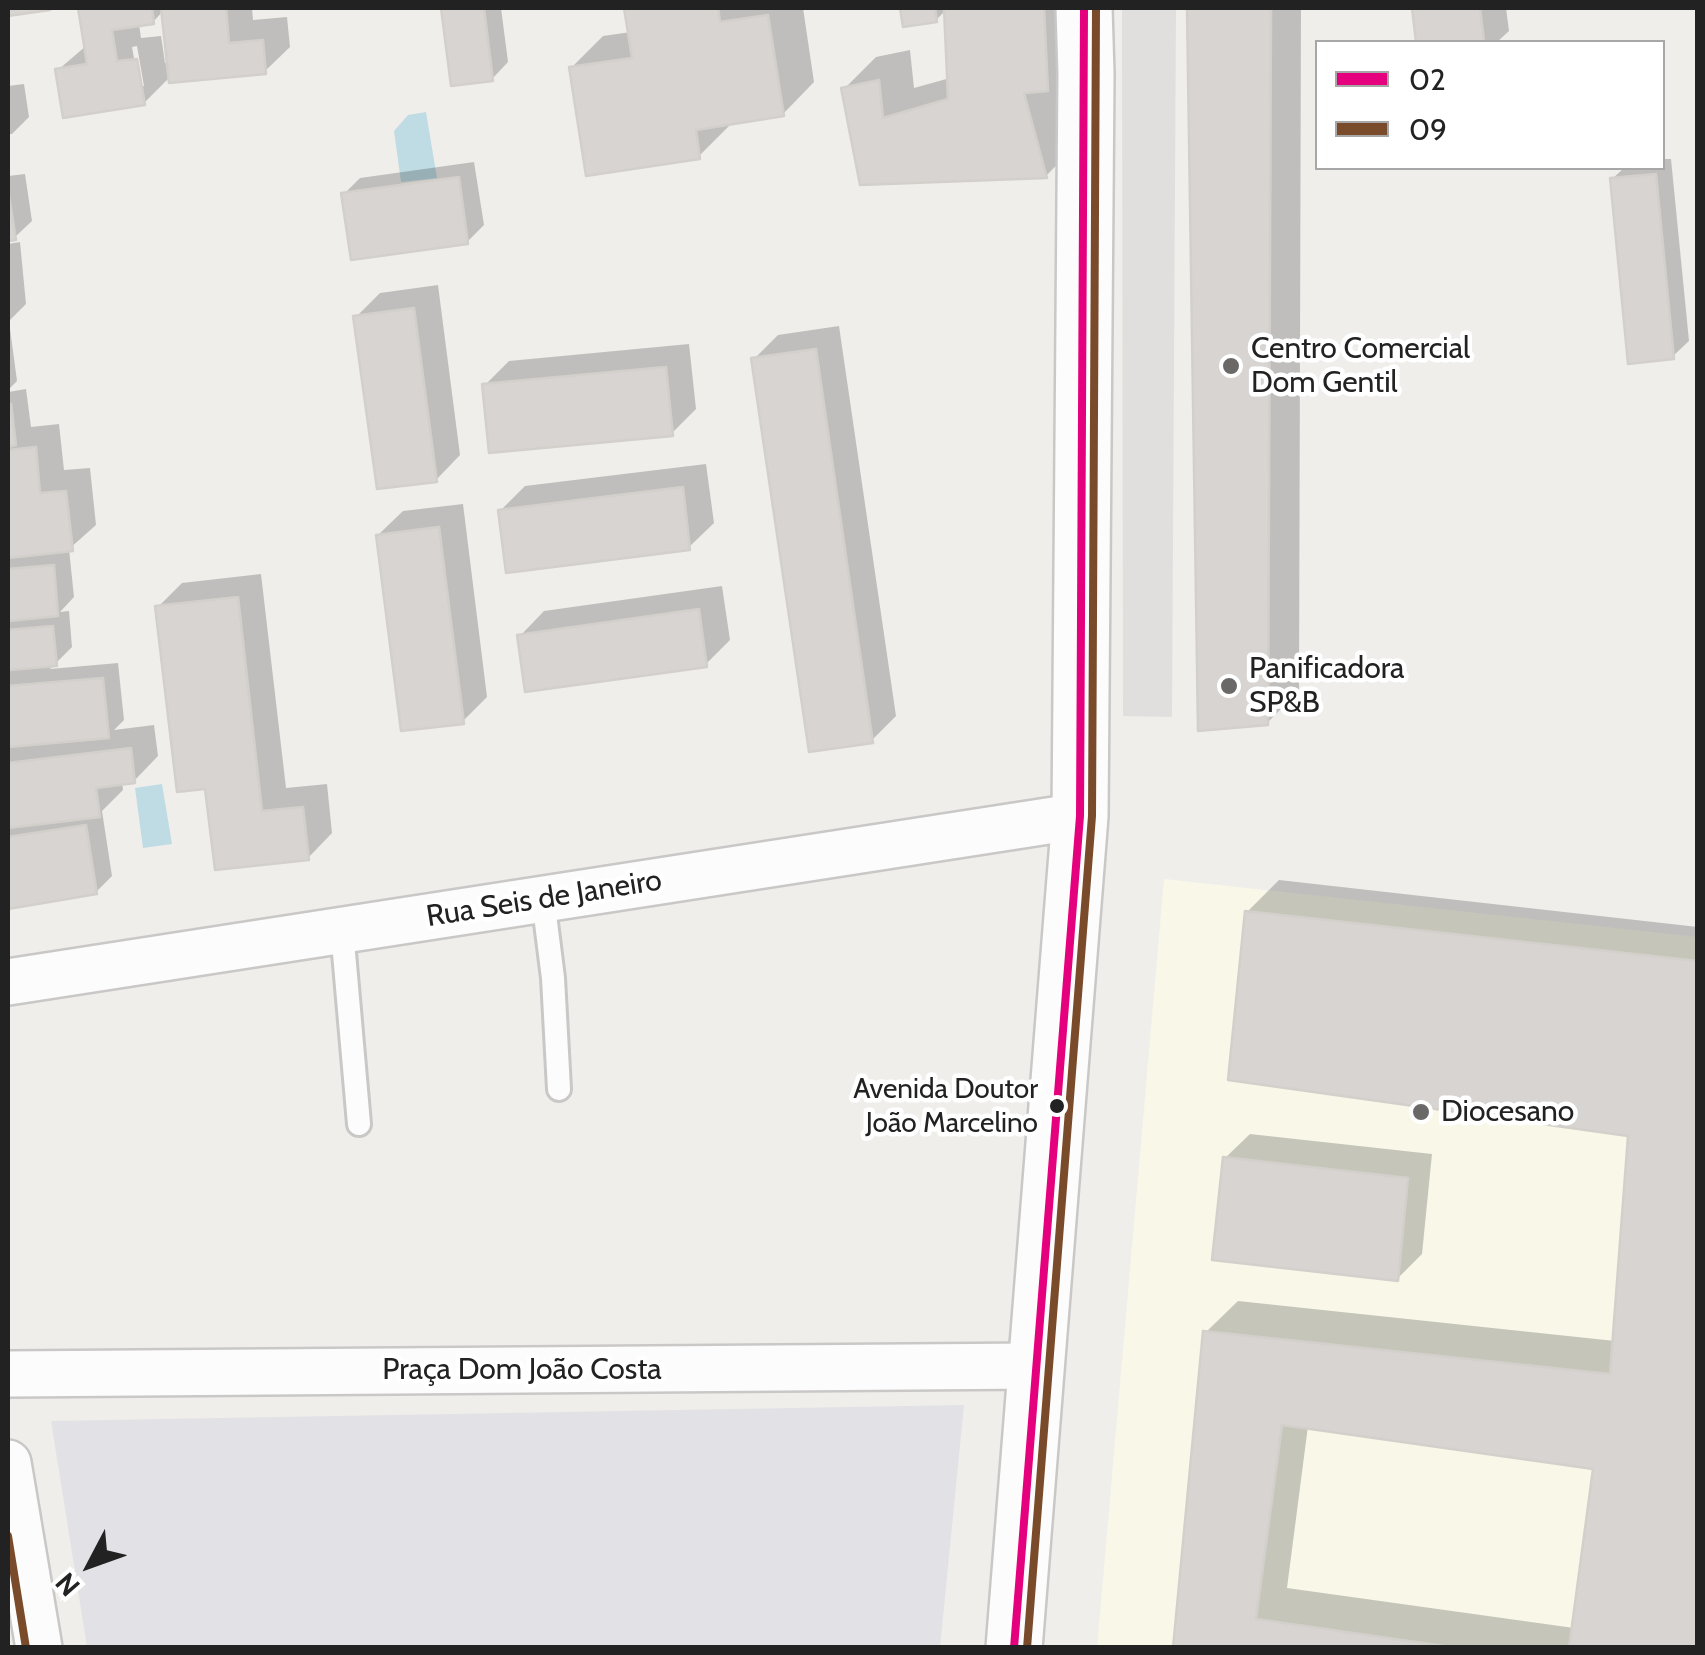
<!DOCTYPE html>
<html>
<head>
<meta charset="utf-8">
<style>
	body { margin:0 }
	#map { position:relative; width:1705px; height:1655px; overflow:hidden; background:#f0eeeb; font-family:Cabin,sans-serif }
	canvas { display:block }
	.frame { position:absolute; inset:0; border:10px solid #222; pointer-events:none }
	.legend { position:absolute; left:1315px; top:40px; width:350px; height:130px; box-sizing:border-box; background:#fff; border:2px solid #a7a7a7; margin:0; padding:12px 18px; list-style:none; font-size:30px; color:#222 }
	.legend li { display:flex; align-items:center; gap:20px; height:50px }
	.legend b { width:50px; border:2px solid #a7a7a7 }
	.north { position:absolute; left:40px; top:1515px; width:100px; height:100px; -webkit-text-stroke:8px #fff; paint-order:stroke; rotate:229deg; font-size:28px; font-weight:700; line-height:40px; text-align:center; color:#222 }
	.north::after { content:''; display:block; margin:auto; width:35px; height:45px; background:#222; clip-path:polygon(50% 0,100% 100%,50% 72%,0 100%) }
</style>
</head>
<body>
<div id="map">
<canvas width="1705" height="1655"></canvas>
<div class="frame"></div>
<ul class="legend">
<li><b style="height:12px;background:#e5007d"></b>02</li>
<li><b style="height:12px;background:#7a4b2a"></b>09</li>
</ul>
<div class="north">N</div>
</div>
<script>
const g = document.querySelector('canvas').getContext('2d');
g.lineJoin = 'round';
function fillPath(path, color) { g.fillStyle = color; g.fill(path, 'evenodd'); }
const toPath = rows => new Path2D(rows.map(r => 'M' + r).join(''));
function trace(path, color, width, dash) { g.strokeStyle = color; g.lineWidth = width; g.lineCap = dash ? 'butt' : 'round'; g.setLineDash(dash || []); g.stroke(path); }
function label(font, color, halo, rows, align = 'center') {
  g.font = font + ' Cabin,sans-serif'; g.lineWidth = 9; g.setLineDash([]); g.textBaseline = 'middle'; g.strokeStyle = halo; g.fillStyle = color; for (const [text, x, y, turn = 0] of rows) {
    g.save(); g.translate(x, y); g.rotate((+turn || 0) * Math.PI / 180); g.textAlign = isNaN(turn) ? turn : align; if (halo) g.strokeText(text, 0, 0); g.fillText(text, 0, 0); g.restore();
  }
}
fillPath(toPath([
	[1164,879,1697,937,1697,1647,1097,1648]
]), '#f8f7e8');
fillPath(toPath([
	[1122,8,1176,8,1172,717,1123,716]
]), '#e0dfde');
fillPath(toPath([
	[964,1405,940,1648,87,1647,51,1421]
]), '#e2e1e5');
fillPath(toPath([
	[426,112,437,178,401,182,394,131,408,115],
	[162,784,172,844,143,848,135,788]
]), '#bfdbe3');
fillPath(toPath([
	[81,8,252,8,253,20,287,17,290,47,265,71,171,76,144,103,58,70,87,45],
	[164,10,170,63,165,63,161,36,141,38,139,24,153,22],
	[137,46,144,86,139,86,132,47],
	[444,8,501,8,508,62,492,79,454,83],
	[627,8,803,8,814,82,783,114,731,124,699,156,571,68,603,36,631,32],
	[903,8,1077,8,1077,144,1046,176,862,182,844,89,876,57,910,50,914,88,950,78,947,9,936,20,905,24],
	[1189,8,1301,8,1299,691,1267,723,1201,728],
	[1415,8,1506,8,1509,31,1497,42,1418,42],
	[24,84,29,117,12,134,8,134,8,86],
	[1662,159,1671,159,1689,341,1672,357,1612,179,1624,168,1662,168],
	[474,162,484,225,467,242,344,194,360,178],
	[25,174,32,221,15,237,8,238,8,176],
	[20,242,26,304,9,321,17,381,8,390,8,244],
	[438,285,460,455,436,480,356,317,380,293],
	[839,326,896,716,872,740,754,359,778,335],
	[689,344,696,409,672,433,485,385,509,361],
	[26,389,31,427,59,424,64,470,90,468,96,525,69,549,74,597,60,612,69,611,72,647,50,669,118,663,124,720,114,730,154,725,158,756,134,781,122,782,123,790,102,811,112,876,96,892,8,906,8,392],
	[706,464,714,523,689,547,500,511,525,486],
	[463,504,487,697,463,721,378,535,403,511],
	[261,574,286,788,327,784,332,833,308,858,207,787,158,607,182,583],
	[722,586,730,640,706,664,520,636,544,611],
	[1279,880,1698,927,1698,1648,1175,1648,1206,1332,1238,1301,1615,1341,1631,1134,1247,912],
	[1308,1426,1596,1467,1574,1628,1287,1588],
	[1250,1134,1432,1154,1422,1254,1397,1279,1225,1158]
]), '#0003');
const building = toPath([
	[8,8,49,8,50,10,8,16,8,8],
	[78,8,152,8,154,24,112,30,117,61,137,59,145,105,63,118,55,69,87,64,78,8],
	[161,8,226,8,229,43,263,40,266,74,169,83,161,8],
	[441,8,484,8,493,81,451,86,441,8],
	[624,8,718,8,720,22,768,15,784,116,696,130,700,159,586,176,569,67,632,58,624,8],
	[900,8,935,8,937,22,903,27,900,8],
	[944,8,1044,8,1048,91,1024,93,1047,178,860,185,841,88,879,80,883,118,948,99,944,8],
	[1187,8,1271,8,1268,725,1198,731,1187,8],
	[1412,8,1480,8,1484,42,1416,42,1412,8],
	[1656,174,1674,359,1628,364,1610,178,1656,174],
	[459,177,468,244,351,260,341,193,459,177],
	[8,189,16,240,8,241,8,189],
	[414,308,437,482,377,489,353,316,414,308],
	[816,349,873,743,809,752,751,358,816,349],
	[666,367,673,436,489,453,482,384,666,367],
	[11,404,16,445,8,447,8,405,11,404],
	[36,447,40,493,66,491,73,551,8,558,8,450,36,447],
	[683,487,690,550,506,573,498,510,683,487],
	[439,527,464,724,401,731,376,535,439,527],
	[54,565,58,616,8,621,8,569,54,565],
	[238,597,262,811,303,807,309,860,215,870,205,789,177,792,155,606,238,597],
	[699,609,707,667,525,692,517,635,699,609],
	[53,626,57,666,8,670,8,630,53,626],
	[103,678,109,738,8,747,8,686,103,678],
	[131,748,135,783,96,788,100,817,8,828,8,763,131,748],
	[86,825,97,894,8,909,8,837,86,825],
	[1245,911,1698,961,1698,1648,1569,1648,1593,1469,1282,1425,1256,1619,1458,1648,1173,1648,1203,1331,1610,1374,1628,1136,1228,1080,1245,911],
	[1223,1157,1408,1178,1398,1281,1212,1260,1223,1157]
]);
fillPath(building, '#d7d4d2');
trace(building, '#d3d0cc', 2.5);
const service = toPath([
	[543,899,553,978,559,1089],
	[342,930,359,1124]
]);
const minor = toPath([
	[8,982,1080,816],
	[8,1374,1036,1366],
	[8,1463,39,1648]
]);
const tertiary = toPath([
	[1014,1648,1080,816,1086,74,1084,8]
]);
trace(service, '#c9c8c7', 28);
trace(minor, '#c9c8c7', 50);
trace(tertiary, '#c9c8c7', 60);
trace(service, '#fdfcfc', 22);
trace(minor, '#fdfcfc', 45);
trace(tertiary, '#fdfcfc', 55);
trace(toPath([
	[1014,1648,1080,816,1084,8]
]), '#e5007d', 8);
trace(toPath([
	[8,1536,26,1648],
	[1027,1648,1092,816,1096,8]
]), '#7a4b2a', 8);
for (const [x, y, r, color] of [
	[1231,366,10,"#6a6968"],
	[1229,686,10,"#6a6968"],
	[1057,1106,9,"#222"],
	[1421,1112,10,"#6a6968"]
]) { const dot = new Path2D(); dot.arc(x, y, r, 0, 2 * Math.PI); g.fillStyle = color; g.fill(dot); trace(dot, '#fff', 4); }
label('28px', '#222', '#fff', [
	["Avenida Doutor",1038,1090],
	["João Marcelino",1038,1124]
], 'right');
label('30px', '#222', '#fff', [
	["Centro Comercial",1251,349],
	["Dom Gentil",1251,383],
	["Panificadora",1249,669],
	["SP&B",1249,703],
	["Diocesano",1441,1112]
], 'left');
label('30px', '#222', '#fff', [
	["Rua Seis de Janeiro",544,899,-9],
	["Praça Dom João Costa",522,1370]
]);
</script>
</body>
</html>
